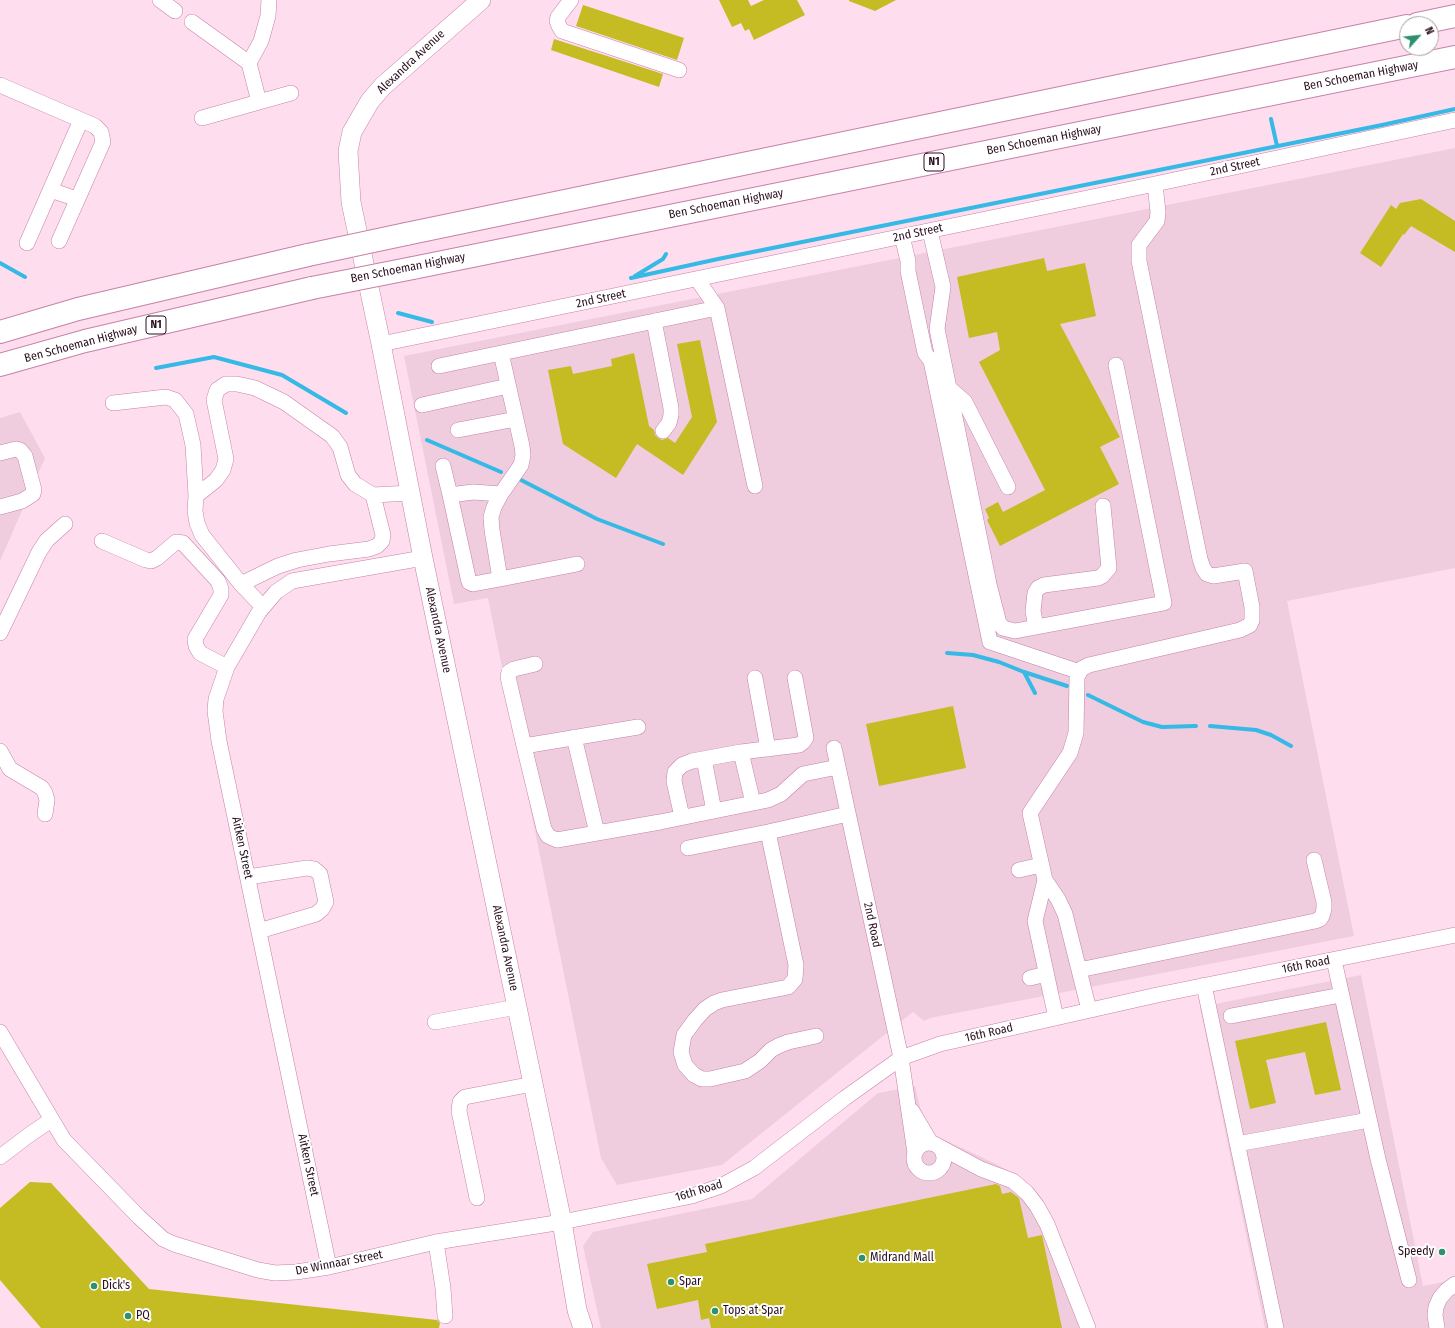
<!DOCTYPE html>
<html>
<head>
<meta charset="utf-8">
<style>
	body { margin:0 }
	#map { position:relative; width:1455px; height:1328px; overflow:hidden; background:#fedeee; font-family:"Fira Sans Condensed",sans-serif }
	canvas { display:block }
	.north { position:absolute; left:1399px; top:16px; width:40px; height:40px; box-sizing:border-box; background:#fff; border:1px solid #aa9fa5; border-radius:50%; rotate:63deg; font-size:11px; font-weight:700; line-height:16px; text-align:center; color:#2a0f1f }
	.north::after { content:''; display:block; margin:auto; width:14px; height:18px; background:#2b916e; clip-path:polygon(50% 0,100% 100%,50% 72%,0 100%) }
</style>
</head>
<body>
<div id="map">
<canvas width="1455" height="1328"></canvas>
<div class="north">N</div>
</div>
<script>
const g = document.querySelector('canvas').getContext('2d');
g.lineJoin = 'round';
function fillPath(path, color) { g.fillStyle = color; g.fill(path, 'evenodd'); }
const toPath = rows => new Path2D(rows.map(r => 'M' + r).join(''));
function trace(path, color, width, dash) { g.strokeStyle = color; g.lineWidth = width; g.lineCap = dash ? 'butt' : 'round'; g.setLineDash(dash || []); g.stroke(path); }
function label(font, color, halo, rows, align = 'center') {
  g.font = font + ' "Fira Sans Condensed",sans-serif'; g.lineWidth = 4; g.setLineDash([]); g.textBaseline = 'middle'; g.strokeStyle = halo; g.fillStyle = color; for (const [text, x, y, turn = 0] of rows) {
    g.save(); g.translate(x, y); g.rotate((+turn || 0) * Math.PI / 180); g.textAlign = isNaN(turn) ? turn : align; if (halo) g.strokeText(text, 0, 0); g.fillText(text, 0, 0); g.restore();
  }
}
fillPath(toPath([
	[1455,148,1455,568,1287,601,1354,936,930,1018,924,1021,913,1012,722,1165,617,1185,601,1158,488,598,454,604,404,356],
	[20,412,45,458,0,561,0,418],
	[1361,975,1423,1286,1455,1280,1455,1328,1265,1328,1200,1007],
	[915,1086,920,1107,932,1134,996,1164,1021,1178,1094,1328,601,1328,583,1246,593,1232,752,1199,878,1093]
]), '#efcddf');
trace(toPath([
	[1271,119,1277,146],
	[0,263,25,277],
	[635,276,663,259,666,254],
	[631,278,718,259,1382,125,1455,109],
	[398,313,432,322],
	[156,368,214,357,282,375,346,413],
	[427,440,501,472],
	[521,480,597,519,663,544],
	[947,653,973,655,999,662,1024,672,1035,693],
	[1024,672,1067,686],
	[1088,695,1143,722,1162,727,1196,726],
	[1210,726,1256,730,1271,735,1291,746]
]), '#36b9e5', 4);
fillPath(toPath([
	[719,0,748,0,751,6,764,0,797,0,805,15,754,40,749,29,745,31,741,23,732,27],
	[849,0,896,0,875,11,849,1],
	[583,5,684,38,677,60,576,26],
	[554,39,663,74,659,87,551,50],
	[1421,199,1455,221,1455,252,1411,226,1404,235,1403,234,1381,267,1360,253,1391,205,1396,209,1400,203],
	[1044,258,1047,271,1085,263,1096,316,1060,324,1120,437,1100,447,1119,484,1000,546,987,520,989,518,985,509,998,502,1003,512,1045,490,979,362,1000,350,997,332,969,338,957,277],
	[700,340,717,422,683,475,637,444,616,478,563,444,548,370,571,366,573,374,612,366,611,359,634,353,649,426,654,430,655,435,658,438,662,440,668,438,675,443,692,417,677,344],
	[953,706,966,768,879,786,866,724],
	[1326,1022,1341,1090,1315,1095,1305,1052,1266,1060,1276,1103,1250,1109,1235,1041],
	[30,1182,51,1183,149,1289,437,1320,440,1323,439,1328,41,1328,0,1280,0,1208],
	[996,1184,1000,1186,1002,1194,1011,1192,1019,1198,1028,1238,1042,1235,1062,1328,711,1328,709,1318,701,1320,698,1300,657,1309,647,1264,707,1252,705,1244]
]), '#c5bb22');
const minor = toPath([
	[160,0,175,11],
	[571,0,558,17,557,21,559,26,562,31,679,70],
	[192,22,249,63],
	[0,85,95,126,101,132,103,142,59,241],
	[259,102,249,63,261,41,268,16,269,0],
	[202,118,291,93],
	[50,190,77,199],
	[930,231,943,287,937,329,989,584,999,623,1003,628,1015,631,1164,603,1116,365],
	[902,236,908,261,908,271,925,353,931,361,990,642,1080,672],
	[27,243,81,120],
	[697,279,717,308,755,486],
	[654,321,671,408,671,415,669,423,663,431],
	[381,344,1155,184,1455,120],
	[439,366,717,308],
	[949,388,965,402,1008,487],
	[113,403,166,397,175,400,186,414,193,445,196,496,195,511,197,523,202,535,241,584,263,607],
	[422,405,508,386],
	[458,430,516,419],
	[0,453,16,449,20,450,25,456,34,490,33,494,22,501,0,507],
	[443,466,450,495,473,492,501,494],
	[450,495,469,582,473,584,500,579,492,530,491,517,494,507,501,494,521,465,523,455,522,446,501,353],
	[196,496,216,480,223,470,226,459,214,400,217,390,226,384,237,384,255,388,284,402,332,436,340,447,348,475,355,484,373,495,411,493],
	[102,541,146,560,151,561,157,558,176,542,183,543,218,581,221,589,221,595,195,639,196,646,200,653,227,667],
	[500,579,577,564],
	[241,584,278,566,297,560,329,554,369,549,377,546,382,541,383,535,373,495],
	[1036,627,1033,611,1035,593,1038,588,1044,585,1098,578,1102,576,1109,568,1103,506],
	[0,633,39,552,47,540,65,524],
	[755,678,768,749],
	[638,727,524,746,544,829,548,836,557,840,660,822,768,800,781,794,803,774,838,767],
	[574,737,597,833],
	[524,746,508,677,509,672,514,669,535,664],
	[834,748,901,1058,915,1153],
	[0,751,10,769,42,788,45,793,47,800,45,814],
	[741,752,799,745,803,742,806,738,795,678],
	[704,759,714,811],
	[682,817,674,781,675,772,682,765,692,761,741,752,753,803],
	[768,832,796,965,795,979,788,987,722,1000,714,1003,705,1009,695,1020,684,1035,681,1052,685,1065,694,1075,702,1079,710,1079,745,1071,760,1061,771,1050,778,1046,788,1042,816,1036],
	[688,848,768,832,848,814],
	[1019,870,1041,865],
	[248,877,307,868,314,869,320,874,326,902,322,909,316,914,259,931],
	[1045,880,1035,921,1056,1018],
	[1334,960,1378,1159,1409,1280],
	[1079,970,1315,921,1320,919,1322,916,1324,909,1324,902,1314,860],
	[1030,978,1046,974],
	[1204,985,1276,1328],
	[1089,1010,1065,914,1058,899,1045,880,1030,813,1070,753,1076,733,1077,677,1081,669,1089,665,1240,630,1250,625,1252,620,1252,607,1245,571,1213,576,1207,574,1203,568,1200,559,1139,261,1139,245,1157,221,1158,212,1155,184],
	[1231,1016,1341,995],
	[435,1022,517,1007],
	[0,1032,64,1140,139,1217,163,1239,174,1244,258,1270,275,1273,296,1272,329,1267,436,1242,562,1222,692,1196,721,1186,754,1168,845,1098,901,1058,940,1044,1157,995,1455,935],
	[912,1111,931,1143],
	'914 1158a15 15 0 1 1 30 0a15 15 0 1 1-30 0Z',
	[1237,1144,1369,1120],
	[940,1147,981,1169,1013,1181,1027,1193,1037,1206,1047,1224,1088,1328],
	[0,1157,29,1135,51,1120],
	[477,1198,459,1111,460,1102,465,1097,533,1084],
	[436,1242,443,1288,445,1316],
	[329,1267,219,741,215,711,216,699,227,667,259,612,276,592,292,581,423,558],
	[1437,1328,1435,1315,1436,1307,1440,1298,1447,1290,1455,1284]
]);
const major = toPath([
	[481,0,383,86,370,101,352,132,348,151,351,202,381,344,423,558,562,1222,577,1310,583,1328]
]);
const highway = toPath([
	[1417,24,1455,16],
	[406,234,1407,26],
	[413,268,1455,57],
	[0,332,78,309,308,255],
	[0,365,85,341,312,288]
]);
trace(minor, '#c780a8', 16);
trace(major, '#c780a8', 20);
trace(highway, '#c780a8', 24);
trace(minor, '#fff', 15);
trace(major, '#fff', 19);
trace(highway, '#fff', 22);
const highwayBridge = toPath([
	[308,255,406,234],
	[312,288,413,268]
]);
trace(highwayBridge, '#c780a8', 24, []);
trace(highwayBridge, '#fff', 22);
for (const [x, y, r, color] of [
	[1442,1252,4,"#2b916e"],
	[862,1258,4,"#2b916e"],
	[671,1282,4,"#2b916e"],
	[94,1286,4,"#2b916e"],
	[715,1311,4,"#2b916e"],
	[128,1316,4,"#2b916e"]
]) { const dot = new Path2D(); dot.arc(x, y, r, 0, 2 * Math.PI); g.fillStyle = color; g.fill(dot); trace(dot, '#fff', 1.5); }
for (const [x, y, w] of [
	[934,162,20],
	[156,325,20]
]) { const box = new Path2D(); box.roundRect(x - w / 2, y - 9, w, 18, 3); g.fillStyle = '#fff'; g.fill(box); trace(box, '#2a0f1f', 1); }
label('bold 11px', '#2a0f1f', null, [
	["N1",934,162],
	["N1",156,325]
]);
label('12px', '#2a0f1f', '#fff', [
	["Alexandra Avenue",411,62,-43],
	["Ben Schoeman Highway",1361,76,-11],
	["Ben Schoeman Highway",1044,140,-11],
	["2nd Street",1235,167,-12],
	["Ben Schoeman Highway",726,204,-11],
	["2nd Street",918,233,-12],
	["Ben Schoeman Highway",408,268,-11],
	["2nd Street",601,299,-12],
	["Ben Schoeman Highway",81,344,-15],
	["Alexandra Avenue",438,630,78],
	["Aitken Street",242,848,78],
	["2nd Road",872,925,78],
	["Alexandra Avenue",505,948,78],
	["16th Road",1306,965,-11],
	["16th Road",989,1033,-13],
	["Aitken Street",308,1165,78],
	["16th Road",699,1191,-17],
	["De Winnaar Street",339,1263,-11]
]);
label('12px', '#2a0f1f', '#fff', [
	["Speedy",1434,1252,"right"],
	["Midrand Mall",870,1258],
	["Spar",679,1282],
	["Dick's",102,1286],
	["Tops at Spar",723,1311],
	["PQ",136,1316]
], 'left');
</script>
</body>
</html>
